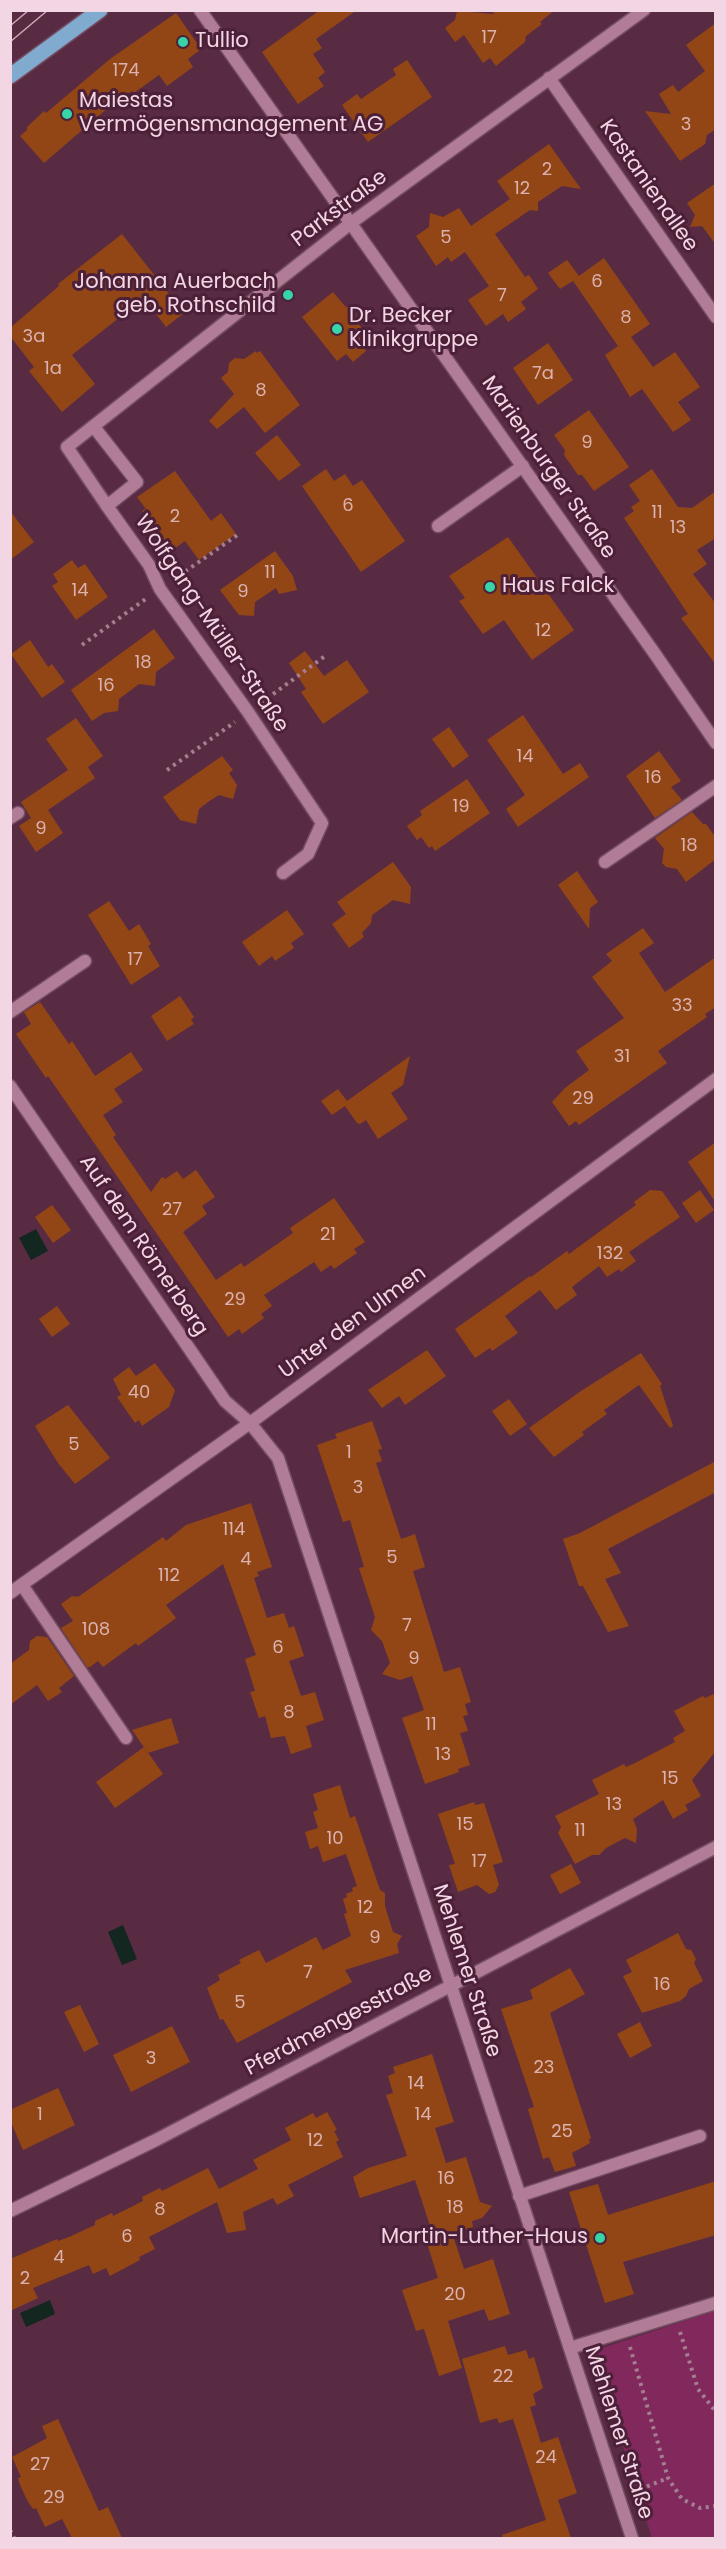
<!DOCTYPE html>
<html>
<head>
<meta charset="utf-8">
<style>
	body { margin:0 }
	#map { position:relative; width:726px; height:2549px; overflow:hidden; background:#592b43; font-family:Poppins,sans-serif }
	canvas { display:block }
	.frame { position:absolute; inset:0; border:12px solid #f3d6e3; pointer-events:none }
</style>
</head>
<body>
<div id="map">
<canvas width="726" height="2549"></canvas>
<div class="frame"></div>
</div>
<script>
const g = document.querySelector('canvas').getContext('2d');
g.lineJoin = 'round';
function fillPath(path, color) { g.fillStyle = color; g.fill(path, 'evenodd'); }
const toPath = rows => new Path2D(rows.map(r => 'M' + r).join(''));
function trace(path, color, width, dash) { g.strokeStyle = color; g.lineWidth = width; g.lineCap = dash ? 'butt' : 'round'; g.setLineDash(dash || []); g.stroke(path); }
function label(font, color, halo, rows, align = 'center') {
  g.font = font + ' Poppins,sans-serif'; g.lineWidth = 6; g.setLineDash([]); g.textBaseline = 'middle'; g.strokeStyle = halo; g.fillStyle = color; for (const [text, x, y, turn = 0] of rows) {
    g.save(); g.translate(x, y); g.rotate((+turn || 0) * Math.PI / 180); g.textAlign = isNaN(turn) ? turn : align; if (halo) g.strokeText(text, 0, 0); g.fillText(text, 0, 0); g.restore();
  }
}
fillPath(toPath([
	[715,2311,715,2538,652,2538,593,2351]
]), '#81285c');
fillPath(toPath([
	[36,1229,48,1251,31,1260,19,1238],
	[123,1925,137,1959,122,1965,108,1932],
	[50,2300,55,2314,26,2327,20,2313]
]), '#13261f');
fillPath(toPath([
	[320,10,357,10,316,39,322,48,313,54,325,72,318,78,324,86,298,104,262,52],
	[492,10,555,10,540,22,542,24,526,36,525,42,496,66,490,58,483,63,464,35,455,42,445,28,455,20,457,11,494,14],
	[176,13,201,49,188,59,193,67,167,86,159,75,134,93,132,91,117,100,44,163,20,136,27,130,27,127,44,111,46,113,110,59],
	[716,23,716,129,707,135,705,144,680,161,645,111,671,114,659,94,673,85,678,92,705,71,686,45],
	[407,60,432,97,368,142,342,105,357,94,361,99,396,75,393,69],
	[549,144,581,189,562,186,538,202,538,211,530,210,495,234,525,277,529,275,538,289,521,302,526,309,508,322,503,314,486,326,468,300,489,286,465,252,451,262,448,257,436,266,416,236,429,227,430,213,443,217,459,208,471,226,510,199,497,181],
	[716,183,716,245,702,226,690,227,695,215,687,203],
	[122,234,184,313,166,327,144,298,72,355,95,384,62,412,29,371,34,367,10,336,10,328,59,286,58,284],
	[604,258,650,324,631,337,653,367,675,352,700,387,678,402,691,420,673,432,642,389,630,397,605,355,618,346,573,281,560,289,548,273,567,260,579,276],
	[333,292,345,306,355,310,357,322,368,336,360,343,366,351,353,362,346,354,337,361,302,317],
	[548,343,573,380,538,405,513,368],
	[256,351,257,353,260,351,300,405,265,433,244,407,217,429,209,421,234,394,221,378,228,372,229,363,235,358,244,359],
	[589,410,629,467,594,491,582,475,578,475,564,455,565,450,554,435],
	[277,435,301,465,279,481,255,453],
	[326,469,334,481,345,474,353,486,362,480,405,541,361,572,302,486],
	[652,469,678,507,692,508,716,491,716,538,697,550,707,564,693,574,716,604,716,665,681,618,688,614,624,518,634,511,631,507,640,501,629,485],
	[175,471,211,521,221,513,236,534,199,560,185,541,170,552,142,511,146,509,137,497],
	[10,511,34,542,10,560],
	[508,537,574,630,532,660,504,620,483,634,459,601,465,598,449,576],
	[275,551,293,576,297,590,279,594,276,588,255,602,254,616,239,615,220,590],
	[72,560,78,568,85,564,108,597,76,620,52,586,58,582,53,574],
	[154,629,175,658,156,672,155,686,139,684,119,699,118,711,104,713,92,721,71,690],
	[30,640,48,667,52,664,65,682,42,698,11,654],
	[305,651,324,676,347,660,369,692,323,724,301,692,306,689,289,663],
	[523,715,563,774,580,763,589,777,518,827,506,809,525,795,487,740],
	[76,718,103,756,88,767,95,778,48,810,63,833,36,852,19,826,31,818,21,802,68,770,46,739],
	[449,727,469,756,453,768,432,739],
	[659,751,681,781,671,787,682,800,655,818,626,776],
	[222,756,233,770,229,773,237,785,233,799,219,795,208,802,199,809,196,824,180,820,163,797],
	[467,779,490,813,435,851,432,846,429,848,421,837,417,840,407,826,422,815,420,811],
	[692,812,703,824,706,824,716,838,716,859,686,882,677,869,666,867,662,863,664,849,655,838],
	[393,862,411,887,410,904,393,900,372,915,371,923,362,933,364,937,349,948,332,924,346,914,337,902],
	[577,871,598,902,590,908,589,929,558,885],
	[109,901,129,931,139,924,151,944,148,946,160,966,131,985,88,915],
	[287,910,304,934,291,943,294,948,275,961,272,956,259,966,242,942],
	[643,928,654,943,639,953,665,992,716,957,716,1007,705,1014,707,1017,658,1051,667,1063,579,1125,576,1121,569,1126,552,1102,565,1088,589,1070,576,1051,624,1018,592,977,612,961,606,954],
	[180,996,194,1017,191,1020,194,1024,167,1041,151,1016],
	[40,1002,69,1044,72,1041,95,1076,131,1052,143,1070,114,1089,123,1102,103,1115,116,1135,113,1137,151,1192,162,1177,165,1179,177,1171,183,1179,196,1170,215,1197,202,1206,207,1214,183,1232,216,1280,241,1263,244,1267,293,1233,290,1228,334,1198,365,1242,354,1249,357,1253,334,1269,331,1265,321,1272,314,1262,264,1295,272,1306,261,1314,264,1318,242,1334,239,1329,228,1337,48,1076,46,1078,16,1034,31,1024,24,1012],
	[410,1056,403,1085,391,1093,408,1119,378,1139,366,1120,360,1124,357,1123,345,1106,332,1115,321,1101,338,1089,347,1101],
	[716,1142,716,1203,688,1162],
	[650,1190,662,1191,680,1217,629,1252,636,1261,621,1272,619,1269,607,1277,599,1266,572,1287,577,1295,556,1310,540,1290,505,1316,518,1333,492,1351,490,1348,475,1358,455,1329,530,1276,532,1279,531,1277,567,1251,569,1254,636,1205,634,1202],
	[700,1190,714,1210,696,1223,682,1203],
	[52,1205,71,1230,53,1243,35,1217],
	[57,1306,70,1324,52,1337,39,1319],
	[427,1350,446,1376,405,1405,399,1396,382,1408,368,1390],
	[641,1353,662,1384,660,1386,673,1426,670,1428,639,1385,604,1410,607,1414,582,1432,584,1435,554,1457,529,1428,581,1391],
	[155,1363,175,1390,169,1407,142,1426,139,1420,135,1423,117,1397,121,1395,113,1379,129,1367,136,1376],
	[509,1399,527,1424,510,1436,492,1411],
	[68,1405,110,1458,75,1484,58,1463,35,1426],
	[372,1421,382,1449,378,1450,382,1461,376,1463,401,1539,415,1534,425,1567,413,1571,444,1672,460,1667,471,1702,465,1704,468,1715,463,1716,468,1731,460,1733,470,1765,458,1769,459,1772,425,1784,402,1718,424,1710,412,1676,400,1680,382,1674,390,1663,382,1641,371,1630,375,1617,359,1568,364,1567,350,1520,343,1522,317,1445,337,1438,335,1434],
	[716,1461,716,1492,608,1549,621,1573,605,1579,629,1626,608,1632,583,1586,579,1586,563,1539,580,1533],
	[251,1503,272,1567,257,1572,259,1576,254,1578,267,1618,284,1613,289,1628,294,1626,304,1656,289,1661,301,1696,315,1692,324,1720,306,1726,312,1747,291,1754,285,1736,271,1738,265,1716,259,1718,250,1692,255,1691,245,1659,256,1655,223,1564,166,1605,176,1618,138,1646,136,1643,103,1667,98,1661,90,1667,87,1667,61,1628,73,1621,61,1604,72,1596,78,1597,163,1537,166,1541,186,1525],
	[37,1636,47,1637,74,1676,59,1688,62,1692,48,1701,37,1685,10,1705,10,1664,29,1650,30,1641],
	[716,1693,716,1751,692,1780,701,1796,685,1805,688,1810,673,1819,663,1800,633,1819,637,1829,636,1843,625,1838,606,1848,599,1855,592,1855,575,1864,558,1833,561,1827,555,1816,599,1794,592,1780,624,1764,626,1767,635,1763,675,1742,673,1738,685,1731,674,1711,703,1696,705,1698],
	[171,1718,179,1743,148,1753,132,1730],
	[144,1747,163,1774,115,1808,96,1782],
	[340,1785,350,1818,355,1816,380,1890,385,1893,385,1906,393,1932,402,1936,397,1944,399,1953,345,1970,352,1982,237,2043,223,2019,220,2020,207,1988,220,1980,218,1975,241,1963,239,1960,259,1950,266,1963,316,1937,323,1950,351,1936,344,1914,347,1913,343,1899,347,1897,346,1894,353,1891,352,1888,357,1886,346,1854,323,1862,318,1846,310,1849,305,1832,318,1828,313,1812,318,1810,313,1794],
	[474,1802,475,1805,484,1803,503,1862,493,1865,499,1885,495,1892,489,1894,477,1885,458,1892,449,1865,455,1864,438,1814],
	[571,1864,581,1883,560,1894,550,1875],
	[678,1933,686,1949,691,1950,696,1959,694,1963,703,1981,689,1989,686,1996,680,2001,642,2013,623,1976,632,1972,626,1960],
	[570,1968,585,1994,550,2013,591,2138,589,2139,590,2143,572,2153,576,2166,555,2172,549,2157,543,2159,528,2109,534,2107,501,2009,533,1999,530,1990],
	[80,2005,99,2044,84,2052,64,2012],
	[640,2022,652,2046,630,2058,617,2034],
	[172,2026,190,2062,131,2092,113,2055],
	[432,2054,454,2122,435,2128,446,2163,466,2157,480,2202,492,2206,482,2218,472,2221,473,2227,452,2233,464,2269,493,2259,510,2314,489,2321,484,2309,448,2321,462,2368,439,2376,424,2329,416,2331,402,2290,438,2278,427,2243,435,2241,415,2180,360,2198,353,2177,368,2168,407,2156,386,2095,393,2093,388,2076,395,2073,393,2067],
	[58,2088,75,2125,23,2150,10,2120,10,2110],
	[327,2112,337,2130,334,2131,339,2140,336,2142,343,2157,288,2185,294,2196,277,2205,273,2198,243,2212,246,2230,227,2233,217,2202,149,2237,155,2249,139,2257,140,2260,110,2276,106,2268,93,2274,89,2265,33,2288,38,2298,10,2311,10,2259,57,2239,58,2241,69,2237,95,2225,95,2221,112,2213,113,2216,143,2201,142,2197,160,2188,162,2191,208,2168,219,2189,258,2169,253,2160,291,2140,285,2128,313,2113,316,2118],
	[716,2181,716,2235,623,2262,634,2294,605,2303,569,2192,598,2184,608,2215],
	[505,2346,508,2355,526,2350,529,2359,534,2357,543,2388,533,2394,536,2405,530,2407,541,2443,558,2437,577,2493,558,2500,571,2538,503,2538,502,2535,546,2520,513,2419,499,2423,497,2418,480,2423,462,2359],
	[58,2419,99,2511,108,2507,122,2538,72,2538,62,2519,45,2527,36,2508,33,2509,27,2500,20,2485,18,2478,21,2477,12,2457,47,2438,42,2426]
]), '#934615');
const lane = toPath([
	[94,427,137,482,107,506,149,565,160,589,248,712,322,823,308,854,283,873],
	[438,526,523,466],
	[10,818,18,813],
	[605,862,716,786],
	[10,1012,85,961],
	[22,1585,126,1738],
	[519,2196,700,2136],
	[570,2348,716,2303]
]);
const street = toPath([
	[200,10,655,654,716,743],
	[549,78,716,317],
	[107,506,67,447,351,223,644,10],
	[10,1086,225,1401,250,1423,278,1458,632,2538],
	[10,1593,250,1423,716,1079],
	[10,2211,156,2140,716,1847]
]);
const primary = toPath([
	[10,76,100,10]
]);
trace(lane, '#734c61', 15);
trace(street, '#734c61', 15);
trace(primary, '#734c61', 18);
trace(toPath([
	[173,580,239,534],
	[82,645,147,598],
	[261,703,325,656],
	[167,770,235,722],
	[680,2332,698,2389,716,2412],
	[630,2347,668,2478,682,2499,700,2508,716,2506],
	[633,2492,668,2478],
	[10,2530,14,2538]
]), '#a47f91', 4, [3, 4.5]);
trace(lane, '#b17c96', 12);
trace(street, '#b17c96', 12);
trace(primary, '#81aacf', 15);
trace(toPath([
	[10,26,29,10],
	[10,42,48,10]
]), '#cbaaba', 1.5);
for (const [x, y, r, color] of [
	[183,42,6,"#36d4a6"],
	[67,114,6,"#36d4a6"],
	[288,295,6,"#36d4a6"],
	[337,329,6,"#36d4a6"],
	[490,587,6,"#36d4a6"],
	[600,2238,6,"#36d4a6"]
]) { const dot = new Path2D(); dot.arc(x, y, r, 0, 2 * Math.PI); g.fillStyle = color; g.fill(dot); trace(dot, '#4d2039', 2); }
label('18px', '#dbb2b0', null, [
	["17",489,38],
	["174",126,71],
	["3",686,125],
	["2",547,170],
	["12",522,189],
	["5",446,238],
	["6",597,282],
	["7",502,296],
	["8",626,318],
	["3a",34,337],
	["1a",53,369],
	["7a",543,374],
	["8",261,391],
	["9",587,443],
	["6",348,506],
	["11",657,513],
	["2",175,517],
	["13",678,528],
	["11",270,573],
	["14",80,591],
	["9",243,592],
	["12",543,631],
	["18",143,663],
	["16",106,686],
	["14",525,757],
	["16",653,778],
	["19",461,807],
	["9",41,829],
	["18",689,846],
	["17",135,960],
	["33",682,1006],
	["31",622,1057],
	["29",583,1099],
	["27",172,1210],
	["21",328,1235],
	["132",610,1254],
	["29",235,1300],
	["40",139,1393],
	["5",74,1445],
	["1",349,1453],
	["3",358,1488],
	["114",234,1530],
	["5",392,1558],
	["4",246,1560],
	["112",169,1576],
	["7",407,1626],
	["108",96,1630],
	["6",278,1648],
	["9",414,1659],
	["8",289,1713],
	["11",431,1725],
	["13",443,1755],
	["15",670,1779],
	["13",614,1805],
	["15",465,1825],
	["11",580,1831],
	["10",335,1839],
	["17",479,1862],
	["12",365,1908],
	["9",375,1938],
	["7",308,1973],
	["16",662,1985],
	["5",240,2003],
	["3",151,2059],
	["23",544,2068],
	["14",416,2084],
	["1",40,2115],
	["14",423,2115],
	["25",562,2132],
	["12",315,2141],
	["16",446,2179],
	["18",455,2208],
	["8",160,2210],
	["6",127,2237],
	["4",59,2258],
	["2",25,2279],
	["20",455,2295],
	["22",503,2377],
	["24",546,2458],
	["27",40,2465],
	["29",54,2498]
]);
label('21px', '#f3d6e3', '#4d2039', [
	["Tullio",195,42],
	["Maiestas",79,102],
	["Vermögensmanagement AG",79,126],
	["Johanna Auerbach",276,283,"right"],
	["geb. Rothschild",276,307,"right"],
	["Dr. Becker",349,317],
	["Klinikgruppe",349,341],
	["Haus Falck",502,587],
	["Martin-Luther-Haus",588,2238,"right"]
], 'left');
label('21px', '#f3d6e3', '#4d2039', [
	["Kastanienallee",648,186,55],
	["Parkstraße",340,209,-37],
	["Marienburger Straße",548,468,55],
	["Wolfgang-Müller-Straße",211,624,56],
	["Auf dem Römerberg",143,1246,56],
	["Unter den Ulmen",353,1323,-36],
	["Mehlemer Straße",466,1971,72],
	["Pferdmengesstraße",339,2022,-28],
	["Mehlemer Straße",618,2433,72]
]);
</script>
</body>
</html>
